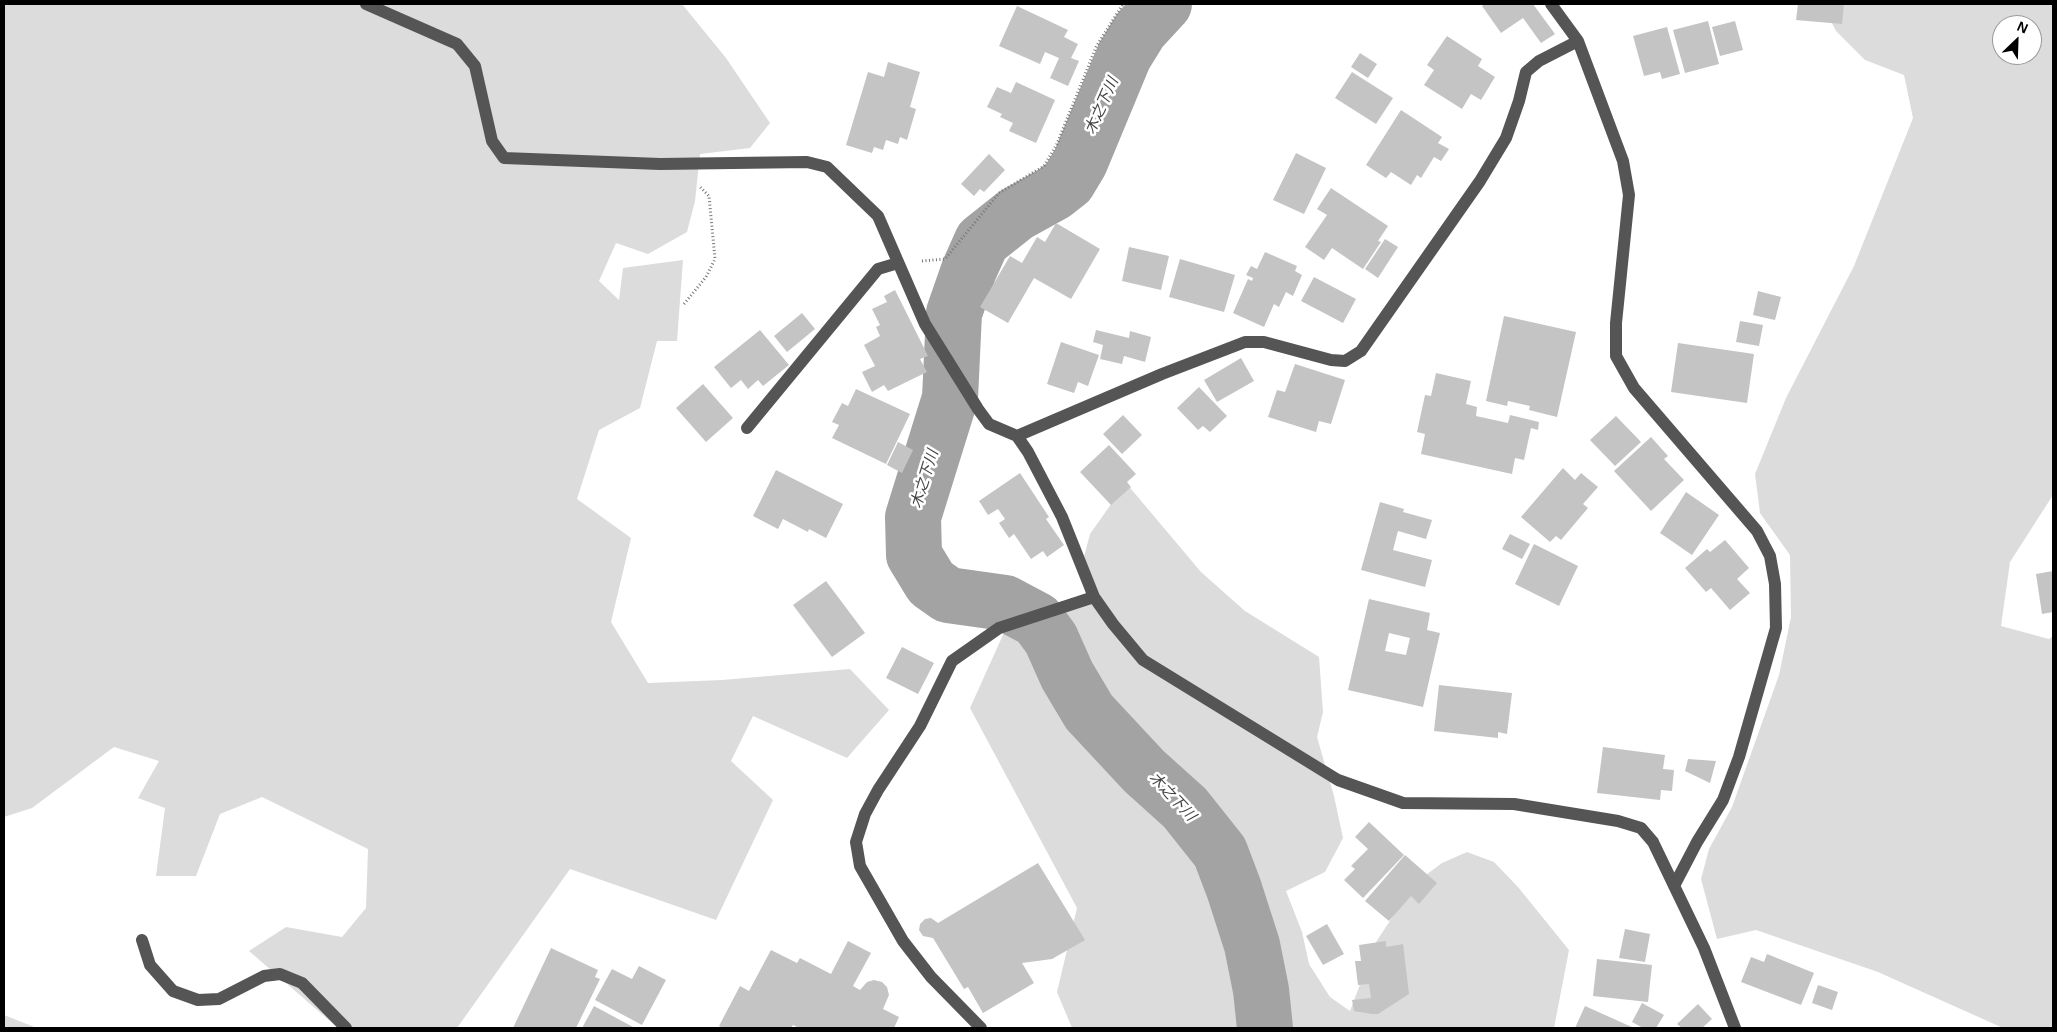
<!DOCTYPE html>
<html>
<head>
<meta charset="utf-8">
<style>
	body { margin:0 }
	#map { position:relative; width:2057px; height:1032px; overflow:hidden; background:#fff; font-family:Arial,sans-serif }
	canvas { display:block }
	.frame { position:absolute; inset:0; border:5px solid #000; pointer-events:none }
	.north { position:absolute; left:1992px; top:15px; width:50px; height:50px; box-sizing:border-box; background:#fff; border:1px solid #999; border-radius:50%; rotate:24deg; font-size:14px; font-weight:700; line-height:20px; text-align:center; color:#000 }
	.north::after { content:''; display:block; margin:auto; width:18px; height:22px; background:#000; clip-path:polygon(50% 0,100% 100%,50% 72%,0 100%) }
</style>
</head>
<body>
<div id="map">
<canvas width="2057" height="1032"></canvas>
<div class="frame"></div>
<div class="north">N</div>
</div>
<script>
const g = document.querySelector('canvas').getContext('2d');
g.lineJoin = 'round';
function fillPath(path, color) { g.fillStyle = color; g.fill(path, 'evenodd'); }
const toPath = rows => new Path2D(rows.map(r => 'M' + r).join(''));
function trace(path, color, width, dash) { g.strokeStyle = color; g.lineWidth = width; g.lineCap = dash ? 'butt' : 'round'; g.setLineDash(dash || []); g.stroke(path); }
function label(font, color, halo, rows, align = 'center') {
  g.font = font + ' Arial,"Noto Sans JP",sans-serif'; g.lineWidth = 5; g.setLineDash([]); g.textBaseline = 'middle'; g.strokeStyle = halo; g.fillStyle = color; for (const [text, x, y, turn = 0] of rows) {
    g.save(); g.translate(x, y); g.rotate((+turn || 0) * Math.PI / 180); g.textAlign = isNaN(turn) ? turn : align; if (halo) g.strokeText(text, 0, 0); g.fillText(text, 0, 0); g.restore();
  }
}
fillPath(toPath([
	[4,4,682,4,726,58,770,123,750,148,700,154,695,201,687,232,648,254,616,243,599,281,619,300,623,268,683,260,677,341,657,341,640,408,599,430,577,499,631,538,611,622,648,683,722,680,850,669,889,710,847,758,753,716,731,761,773,800,716,920,570,869,457,1028,338,1028,249,951,286,927,342,937,366,908,368,849,262,797,220,814,196,876,156,876,165,808,138,798,159,761,114,747,32,808,4,817],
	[1822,4,2053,4,2053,495,2010,562,2001,626,2049,639,2053,636,2053,1028,2003,1028,1878,972,1756,930,1717,939,1701,879,1709,849,1732,807,1779,675,1791,617,1790,555,1760,513,1755,474,1786,398,1854,266,1913,118,1904,75,1865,60,1836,31],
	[2002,25,2032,25,2032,55,2002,55],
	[1126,483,1201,572,1245,611,1319,657,1323,712,1317,737,1334,796,1343,838,1325,872,1286,891,1302,932,1309,964,1330,997,1350,1011,1376,942,1415,883,1442,863,1467,852,1494,862,1518,887,1569,950,1554,1028,1072,1028,1057,992,1077,908,970,708,1007,626,1086,602,1084,557,1090,534],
	[4,1015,37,1028,4,1028]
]), '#dcdcdc');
trace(toPath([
	[1164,4,1140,30,1124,56,1080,162,1068,182,1054,193,1016,214,982,241,969,270,954,313,950,398,913,517,914,555,931,583,948,595,1005,603,1037,620,1051,639,1067,675,1089,712,1144,771,1185,808,1220,852,1234,889,1252,945,1261,990,1265,1028]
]), '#a3a3a3', 56);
fillPath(toPath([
	[1485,4,1533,4,1555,34,1541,43,1523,18,1501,33,1482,6],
	[1798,4,1844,4,1842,24,1796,20],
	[1017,6,1068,30,1064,37,1078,44,1071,58,1079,61,1068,86,1050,78,1059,58,1045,52,1040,64,999,46],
	[1708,21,1719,64,1685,73,1673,30],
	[1735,21,1743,50,1720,56,1712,27],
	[1667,27,1680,74,1662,79,1660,72,1644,76,1633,36],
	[1447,36,1482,59,1478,66,1495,77,1481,100,1471,94,1462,109,1424,85,1434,70,1427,65],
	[1360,53,1377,64,1368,78,1351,67],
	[888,62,920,72,910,107,916,109,907,140,900,137,898,144,886,140,883,150,874,147,872,153,846,145,868,72,884,77],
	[1352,72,1393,98,1376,124,1335,98],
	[1016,82,1055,100,1036,143,1009,131,1013,123,1000,117,1002,114,987,107,997,87,1011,93],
	[1401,110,1442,137,1438,143,1449,149,1441,161,1434,157,1421,178,1417,175,1411,185,1391,172,1386,178,1366,165],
	[1296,153,1326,168,1304,214,1273,200],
	[989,154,1005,170,984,192,980,189,974,196,961,184],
	[1331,188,1388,226,1378,241,1381,242,1363,269,1332,248,1324,260,1305,247,1327,215,1317,209],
	[1056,223,1100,249,1071,299,1034,278,1008,323,980,307,1010,256,1022,263,1037,237,1045,242],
	[1385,239,1398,247,1378,278,1365,269],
	[1129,247,1169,256,1161,290,1122,281],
	[1265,252,1297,266,1295,271,1302,275,1293,296,1286,292,1279,307,1274,304,1264,327,1233,313,1248,279,1252,281,1253,278,1246,275,1251,266,1257,269],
	[1180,259,1235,275,1224,312,1169,297],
	[1314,277,1356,299,1343,323,1301,301],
	[895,290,928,356,920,359,927,372,888,391,884,385,872,392,862,372,875,366,864,345,880,336,876,327,880,325,872,309,887,302,884,296],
	[1758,291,1781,297,1775,320,1753,315],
	[802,313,815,329,787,352,774,336],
	[1504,316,1576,332,1557,417,1529,410,1530,406,1508,401,1507,406,1486,401],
	[1740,321,1763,325,1759,346,1736,342],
	[760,330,789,365,763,386,758,380,748,389,741,380,731,388,714,367],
	[1096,330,1129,338,1130,331,1151,337,1145,362,1124,356,1122,364,1100,359,1103,345,1093,342],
	[1061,342,1099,355,1088,386,1078,382,1074,393,1047,384],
	[1678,343,1754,354,1747,403,1671,392],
	[1241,358,1254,381,1217,402,1204,380],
	[1295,364,1345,380,1331,424,1319,421,1316,432,1268,417,1277,390,1285,392],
	[1436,373,1471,381,1466,404,1477,407,1476,416,1508,423,1510,415,1539,422,1538,430,1531,428,1524,460,1515,458,1512,474,1421,454,1425,434,1417,432,1425,395,1431,396],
	[703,384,733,418,706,442,676,408],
	[1199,387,1227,416,1210,432,1203,426,1198,430,1177,408],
	[856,389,910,414,886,464,832,438,839,425,832,422,842,403,848,406],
	[1123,415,1142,435,1122,454,1103,434],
	[1616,416,1641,442,1615,466,1590,440],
	[1651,437,1668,456,1664,459,1684,480,1651,511,1614,471],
	[898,442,913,450,902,473,887,465],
	[1109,445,1136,474,1127,482,1131,487,1111,505,1080,472],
	[1563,468,1575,480,1581,473,1598,487,1583,504,1588,508,1561,540,1556,536,1550,542,1521,517],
	[776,470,843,504,826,538,809,529,808,532,783,519,778,529,753,516],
	[1020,473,1049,517,1046,519,1064,545,1047,557,1043,551,1031,559,1014,534,1009,538,999,523,1005,519,998,509,988,515,979,501],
	[1686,492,1719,515,1692,555,1660,533],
	[1380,502,1404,509,1403,512,1432,520,1426,539,1398,531,1393,550,1432,560,1425,587,1361,570],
	[1510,534,1530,544,1522,559,1502,549],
	[1725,540,1749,568,1737,579,1750,593,1730,610,1711,588,1706,592,1685,568,1707,549,1710,552],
	[1534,544,1578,566,1559,606,1515,584],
	[2053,571,2053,612,2042,614,2036,574],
	[826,581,865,633,832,657,793,605],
	[1369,599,1430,613,1427,630,1440,633,1423,707,1348,690],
	[1389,633,1410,638,1406,655,1385,651],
	[902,647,934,663,918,694,886,678],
	[1439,685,1512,693,1507,734,1498,732,1498,738,1434,731],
	[1603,747,1665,755,1663,769,1674,770,1672,791,1661,790,1660,800,1597,793],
	[1688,759,1716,761,1710,783,1685,771],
	[1369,822,1404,855,1363,898,1344,880,1355,869,1351,866,1368,849,1355,837],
	[1405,855,1437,883,1419,904,1411,896,1389,921,1365,901],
	[1038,863,1085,940,1052,959,1022,963,1034,983,983,1013,968,987,964,989,933,938,923,936,919,930,920,924,925,919,931,918,938,923],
	[1327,924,1344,954,1323,965,1306,936],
	[1625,929,1650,934,1645,962,1619,958],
	[848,941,871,953,853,986,860,990,867,982,874,980,882,982,887,987,889,995,883,1009,899,1017,894,1028,799,1028,793,1025,791,1028,723,1028,719,1026,740,986,749,991,771,950,797,963,800,958,831,974],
	[1386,941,1386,947,1403,944,1409,994,1378,1014,1372,1014,1354,1011,1352,1000,1371,998,1369,984,1358,985,1355,961,1361,961,1359,945],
	[551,948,598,970,595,977,600,979,576,1028,513,1028],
	[1767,954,1814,973,1801,1005,1741,982,1751,957,1764,962],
	[1597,959,1652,965,1648,1002,1593,996],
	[639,966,666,980,642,1025,595,1000,612,969,632,979],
	[1818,985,1838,992,1832,1010,1812,1003],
	[1642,1003,1664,1015,1656,1028,1643,1028,1632,1022],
	[1698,1004,1712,1019,1702,1028,1682,1028,1677,1024],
	[594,1006,635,1028,582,1028],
	[1585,1006,1634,1028,1575,1028]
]), '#c4c4c4');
trace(toPath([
	[922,261,945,259,999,193,1044,166,1057,144,1096,47,1123,4],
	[684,304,706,277,715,259,709,196,700,187]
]), '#777', 3, [1, 2.5]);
trace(toPath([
	[366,4,457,44,475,66,492,141,504,158,660,164,807,162,827,167,878,216,925,324,978,409,989,424,1017,436,1028,452,1062,517,1094,597,1113,624,1143,660,1338,780,1403,803,1514,804,1618,821,1641,828,1653,842,1704,948,1735,1028],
	[1551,4,1578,41,1623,161,1629,195,1616,323,1616,356,1634,388,1757,531,1770,556,1775,584,1776,628,1739,757,1723,800,1697,842,1674,886],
	[747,428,878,269,898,263],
	[1017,436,1162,374,1245,342,1264,342,1331,360,1345,361,1361,351,1480,181,1506,138,1519,101,1526,72,1539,61,1578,41],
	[142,940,150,965,173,991,198,1000,219,999,264,976,280,974,302,983,346,1028],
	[981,1028,931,977,903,941,860,866,856,842,865,814,878,790,920,726,952,661,999,628,1094,597]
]), '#555', 12);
label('italic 15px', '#444', '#fff', [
	["木之下川",1102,106,-66],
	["木之下川",925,479,-73],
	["木之下川",1172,797,47]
]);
</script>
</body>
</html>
